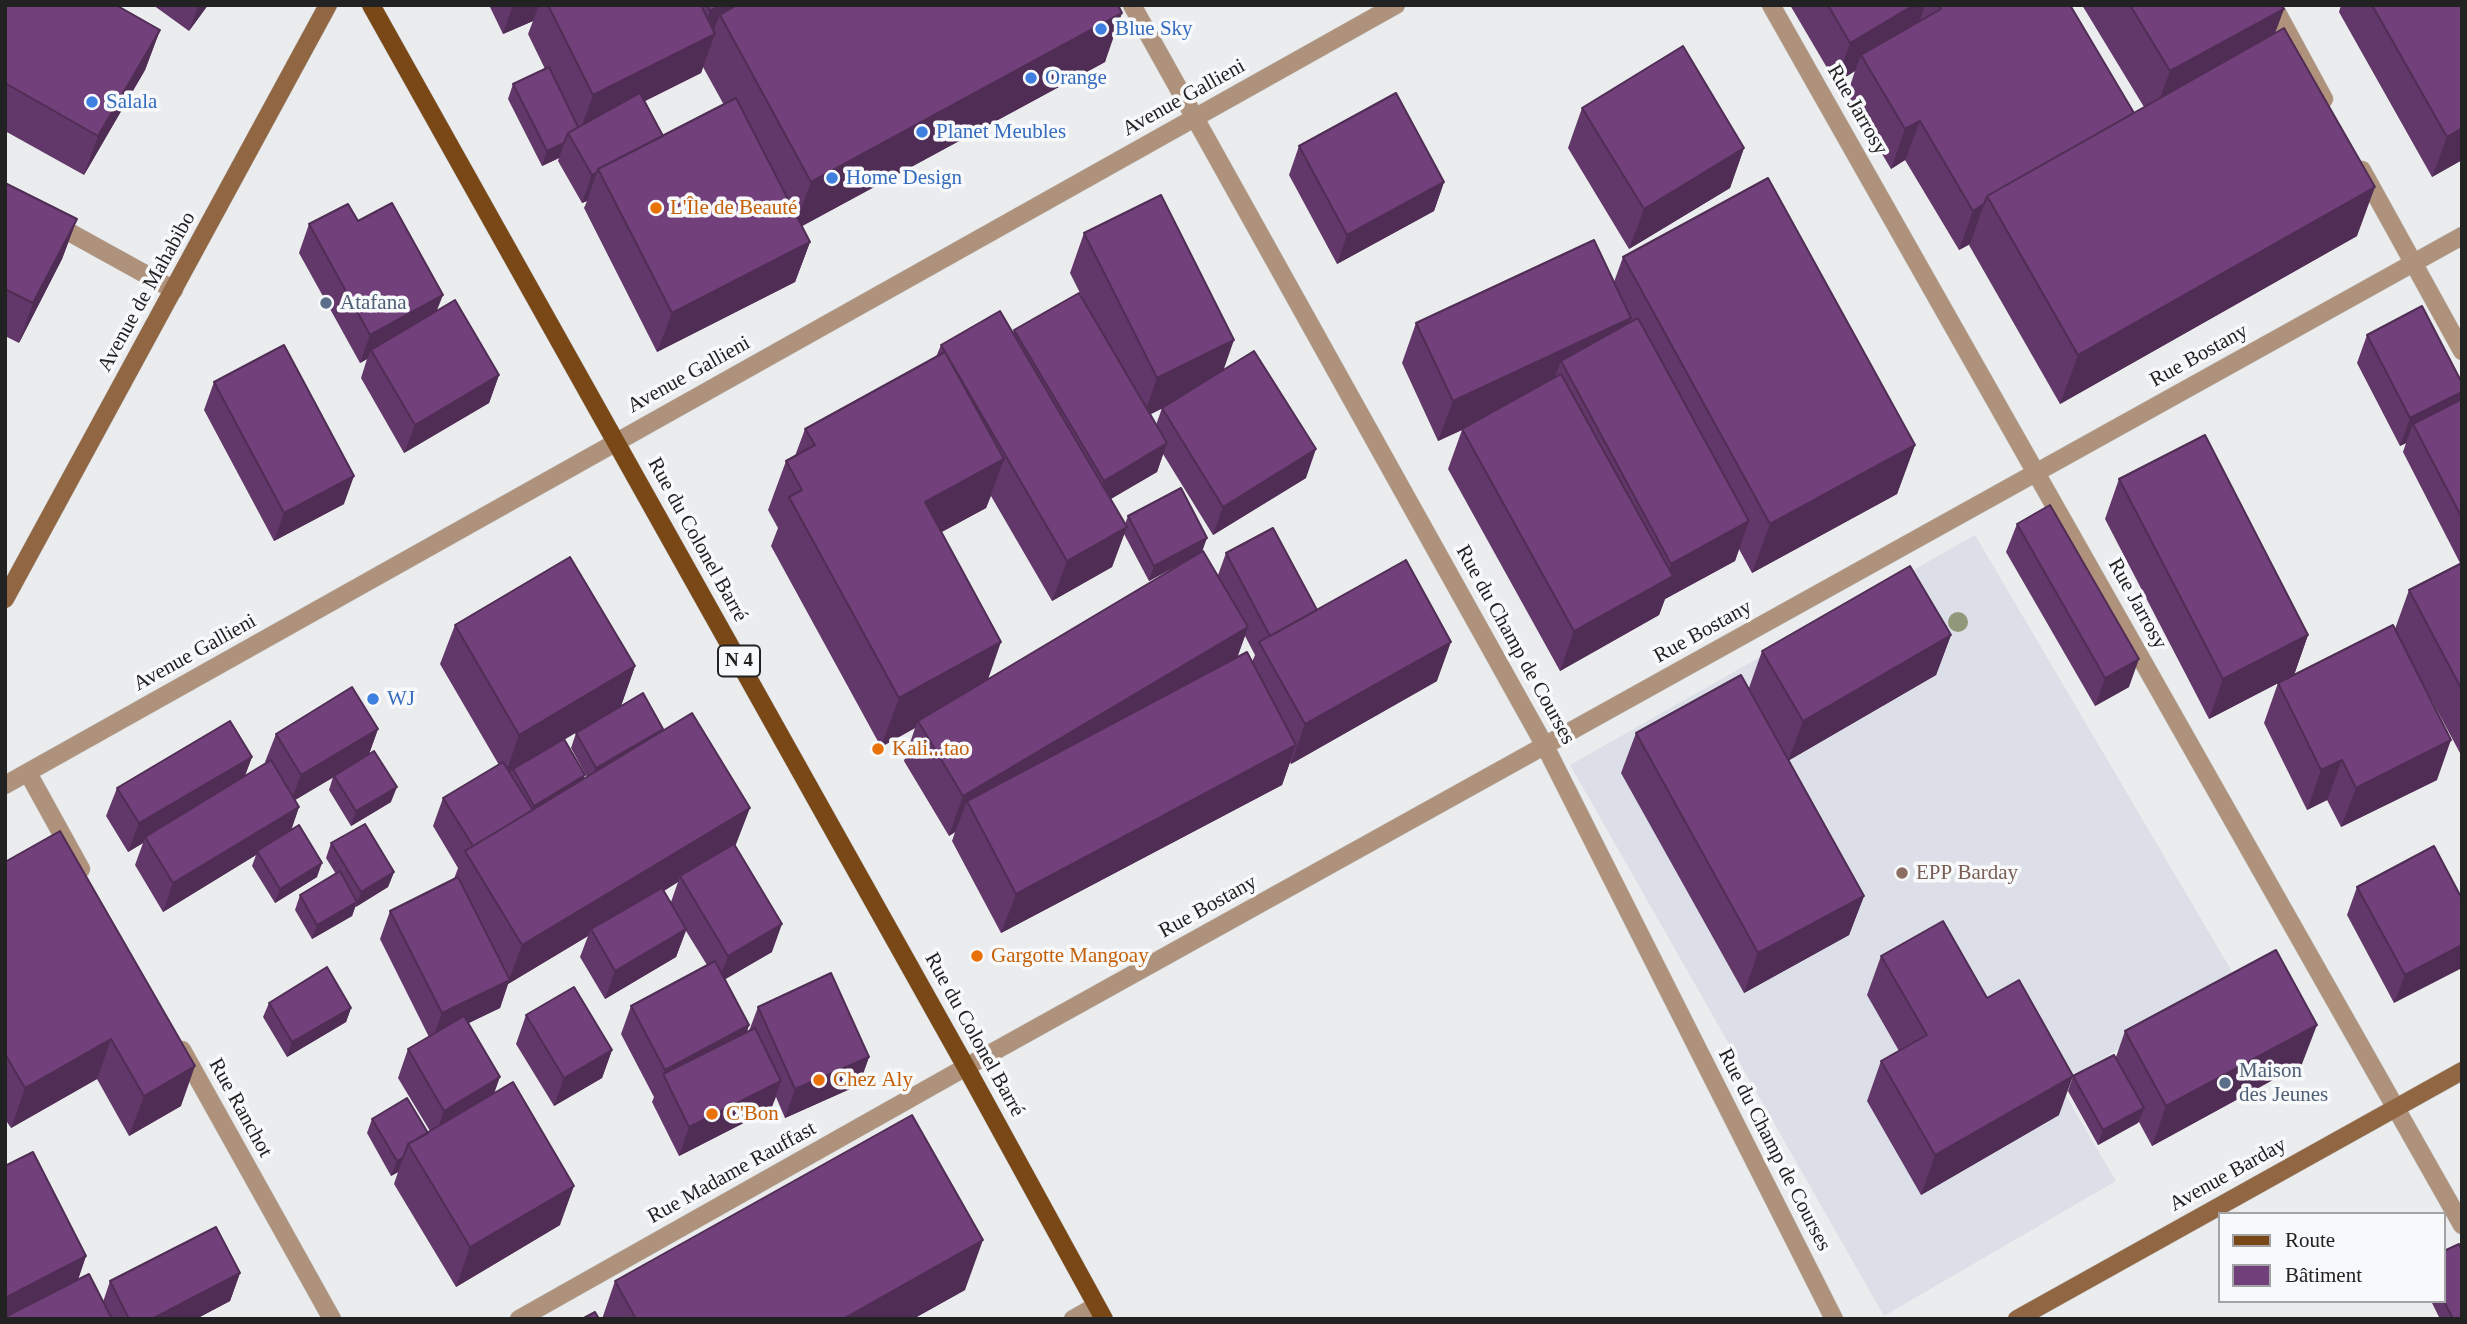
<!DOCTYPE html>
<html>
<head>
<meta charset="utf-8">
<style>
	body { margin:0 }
	#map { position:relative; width:2467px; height:1324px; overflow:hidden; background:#ebecee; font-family:"Times New Roman",serif }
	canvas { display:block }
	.frame { position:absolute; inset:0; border:7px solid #222223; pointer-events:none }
	.legend { position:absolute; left:2218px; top:1212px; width:228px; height:91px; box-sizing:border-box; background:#f8f9fb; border:2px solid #a2a3a5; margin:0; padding:9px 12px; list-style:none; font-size:21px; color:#222223 }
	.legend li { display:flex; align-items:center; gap:14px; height:35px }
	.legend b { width:35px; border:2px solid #a2a3a5 }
</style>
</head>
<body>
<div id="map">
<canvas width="2467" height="1324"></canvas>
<div class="frame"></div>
<ul class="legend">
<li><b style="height:9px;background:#794816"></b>Route</li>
<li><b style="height:19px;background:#72407a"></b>Bâtiment</li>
</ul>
</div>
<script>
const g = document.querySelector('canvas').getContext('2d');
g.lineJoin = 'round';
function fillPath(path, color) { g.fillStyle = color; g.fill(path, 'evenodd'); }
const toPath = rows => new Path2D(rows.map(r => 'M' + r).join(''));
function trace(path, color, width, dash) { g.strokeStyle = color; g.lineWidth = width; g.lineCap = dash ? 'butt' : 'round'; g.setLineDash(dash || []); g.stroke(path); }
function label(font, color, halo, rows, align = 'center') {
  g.font = font + ' "Times New Roman",serif'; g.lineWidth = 7; g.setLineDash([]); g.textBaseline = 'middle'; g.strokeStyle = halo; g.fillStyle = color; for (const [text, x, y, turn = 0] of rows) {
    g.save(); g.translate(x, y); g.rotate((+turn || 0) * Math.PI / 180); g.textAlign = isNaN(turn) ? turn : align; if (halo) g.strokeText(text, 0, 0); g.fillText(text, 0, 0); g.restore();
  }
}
fillPath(toPath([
	[1975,535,2237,980,2059,1084,2116,1181,1884,1316,1570,765]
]), '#dcdfe8');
const lane = toPath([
	[1073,1319,1096,1306]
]);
const street = toPath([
	[1132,5,1545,746,1834,1319],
	[1771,5,2462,1225],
	[2273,5,2324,99],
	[2362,170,2462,351],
	[51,222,174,290],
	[28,773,81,869],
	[5,785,1396,5],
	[182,1050,332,1319],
	[519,1319,966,1067,2462,236]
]);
const secondary = toPath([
	[5,599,328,5],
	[2017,1319,2462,1071]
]);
const primary = toPath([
	[371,5,966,1067,1104,1319]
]);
trace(lane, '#c7c8c9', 19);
trace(street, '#c7c8c9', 19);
trace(secondary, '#c7c8c9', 19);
trace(primary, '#c7c8c9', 19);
trace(lane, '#af927b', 18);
trace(street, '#af927b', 18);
trace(secondary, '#916743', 18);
trace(primary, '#794816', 18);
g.fillStyle = '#919879';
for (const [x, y] of [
	[1958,622]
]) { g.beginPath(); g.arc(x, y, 10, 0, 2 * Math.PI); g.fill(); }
fillPath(toPath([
	[5,5,160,30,145,70,84,175,5,131],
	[153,5,208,5,189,31],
	[489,5,1118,5,1105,62,802,226,810,242,795,282,657,352,584,208,587,201,582,203,558,161,559,158,542,166,508,99,513,84,545,69,528,34,533,21,503,34],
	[703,67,724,105,663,136,645,101,701,73],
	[1790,5,2070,5,2134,113,2144,107,2082,5,2281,5,2275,33,2357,236,2060,404,1969,245,1970,244,1959,250,1905,160,1891,169,1847,95,1855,71,1836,83],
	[2341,5,2462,5,2462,160,2432,177,2339,12],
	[1582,108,1744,148,1730,188,1629,249,1568,148],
	[1299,146,1444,182,1434,211,1337,264,1289,175],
	[5,183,77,219,62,259,19,343,5,336],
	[358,221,437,310,499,375,489,403,404,453,361,378,367,359,360,363,299,253,309,224],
	[1084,233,1223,370,1306,478,1213,535,1163,454,1157,472,1110,499,1125,524,1128,516,1202,552,1218,575,1226,553,1317,610,1437,681,1291,764,1290,762,1282,785,1001,933,952,841,955,832,949,836,904,761,915,728,881,747,771,546,778,528,768,510,786,461,795,456,805,429,936,357,941,345,1013,333,1014,330,1088,309,1070,273],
	[1162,408,1156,425,1150,414],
	[991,496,1052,601,1112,567,1124,534,1149,581,1201,553,988,679,941,532,986,508],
	[1245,636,1255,655,1252,662,1237,657],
	[1623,257,1915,445,1897,494,1752,573,1739,549,1735,561,1665,599,1659,615,1560,671,1448,469,1462,430,1438,441,1402,363,1416,323,1614,282],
	[2367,335,2462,383,2462,752,2460,753,2423,684,2437,780,2341,827,2327,800,2307,810,2264,723,2278,683,2209,719,2105,519,2119,479,2308,635,2294,675,2395,629,2409,590,2460,563,2403,452,2406,443,2400,446,2357,363],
	[214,382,344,504,274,541,204,410],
	[2017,524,2129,687,2095,706,2006,552],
	[455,625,635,666,621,706,564,739,584,779,587,777,571,748,576,733,662,732,735,846,772,952,725,979,749,1025,747,1032,749,1031,758,1007,869,1057,859,1085,785,1118,776,1097,771,1109,679,1156,652,1102,654,1097,621,1034,631,1006,707,965,686,931,676,957,605,999,580,957,588,936,508,984,500,1008,468,1023,495,1093,560,1225,456,1287,394,1184,398,1172,391,1176,367,1133,372,1119,428,1133,430,1131,398,1078,408,1049,429,1037,380,939,390,911,454,879,458,868,433,826,443,798,499,765,440,664],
	[678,882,671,902,664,891],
	[1951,635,1936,675,1789,760,1864,896,1849,935,1744,993,1621,773,1636,733,1749,688,1762,651],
	[378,729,369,754,391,802,351,826,329,790,333,777,295,800,299,807,291,831,317,877,275,903,252,866,256,855,163,912,135,865,143,843,128,852,106,816,117,788,252,757,245,776,266,763,265,762,276,734],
	[331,843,394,872,388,887,355,907,352,916,312,939,295,910,300,895,336,874,326,858],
	[5,862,181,1106,129,1136,97,1079,11,1128,5,1119],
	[2357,887,2462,899,2394,1003,2347,915],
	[1881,956,1987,998,2059,1115,1921,1195,1867,1101,1881,1061,1899,1051,1867,995],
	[269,1003,351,1008,346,1022,287,1057,263,1017],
	[526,1015,612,1050,602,1078,554,1106,516,1044],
	[2125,1031,2302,1064,2152,1146,2139,1122,2098,1145,2068,1091,2073,1076,2116,1057],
	[86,1256,78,1280,103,1302,110,1281,240,1273,230,1301,196,1319,5,1319],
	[615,1281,965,1290,913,1319,602,1319],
	[2431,1301,2444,1301,2462,1319,2440,1319]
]), '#623769');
fillPath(toPath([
	[199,5,208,5,189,31],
	[513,5,539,5,533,21,503,34],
	[721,5,761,5,720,15,713,32,699,39,710,11],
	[1914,5,1925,5,1914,36,1861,55,1855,71,1836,83,1850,43],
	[2284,9,2266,58,2152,120,2170,71],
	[1122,13,1105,62,793,231,811,182],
	[160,30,145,70,84,175,98,136],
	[715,34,701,73,579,134,593,95],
	[1920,121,1905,160,1891,169,1905,129],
	[2462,128,2462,160,2432,177,2447,137],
	[564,143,559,158,542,166,547,151],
	[1744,148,1730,188,1629,249,1644,209],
	[597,172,587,201,582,203,592,175],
	[1444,182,1434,211,1337,264,1347,235],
	[2375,187,2357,236,2060,404,2078,355],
	[1984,204,1970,244,1959,250,1973,211],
	[77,219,62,259,19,343,33,303],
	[810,242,795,282,657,352,672,313],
	[443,295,432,323,371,350,367,359,360,363,370,335],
	[1631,318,1616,358,1561,361,1550,389,1438,441,1453,401],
	[1234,340,1220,380,1143,418,1157,378],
	[499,375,489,403,404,453,415,425],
	[2462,392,2462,400,2413,424,2406,443,2400,446,2410,418],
	[1167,443,1157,472,1094,509,1104,481],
	[1915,445,1897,494,1752,573,1770,524],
	[1316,449,1306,478,1213,535,1223,507],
	[1004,459,986,508,907,551,925,502],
	[354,476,344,504,274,541,284,513],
	[1749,521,1735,561,1665,599,1659,615,1560,671,1574,631,1665,580,1671,564],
	[1127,527,1112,567,1052,601,1067,561],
	[1207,538,1202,552,1149,581,1154,566],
	[1248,627,1234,667,967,801,955,832,949,836,963,796],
	[1951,635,1936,675,1788,761,1803,721],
	[2308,635,2294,675,2209,719,2223,679],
	[1001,642,984,691,918,721,915,728,881,747,899,698],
	[1451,642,1437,681,1291,764,1305,724],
	[2139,659,2129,687,2095,706,2105,678],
	[635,666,621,706,505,775,519,735],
	[378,729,368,757,290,803,301,775],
	[663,729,658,743,590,782,596,768],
	[2451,740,2437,780,2341,827,2356,788],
	[1296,745,1282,785,1001,933,1016,894],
	[252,757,241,785,145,837,143,843,128,852,139,823],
	[2342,760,2327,800,2307,810,2321,770],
	[585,775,580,790,532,811,534,806],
	[397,787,391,802,351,826,356,811],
	[299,807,289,835,257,851,256,855,163,912,173,883],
	[750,808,735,847,680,876,678,882,593,933,591,929,588,936,508,984,500,1008,432,1041,442,1013,509,980,522,945],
	[322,863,317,877,275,903,280,889],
	[394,872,388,887,356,907,361,892],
	[1864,896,1849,935,1744,993,1758,953],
	[357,902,352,916,312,939,317,925],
	[782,924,772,952,717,984,728,956],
	[686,929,676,957,605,999,615,971],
	[2462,945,2462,968,2394,1003,2405,975],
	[351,1008,346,1022,287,1057,292,1042],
	[749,1025,739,1053,663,1075,665,1070],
	[2317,1025,2302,1064,2152,1146,2166,1106],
	[111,1039,97,1079,11,1128,25,1088],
	[612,1050,602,1078,554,1106,564,1078],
	[869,1057,859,1085,785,1118,795,1089],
	[195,1066,181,1106,129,1136,144,1096],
	[2073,1076,2059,1115,1921,1195,1935,1155],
	[500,1077,490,1105,434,1139,444,1111],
	[781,1081,771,1109,679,1156,689,1127],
	[2144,1108,2138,1123,2098,1145,2103,1130],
	[403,1158,398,1172,391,1176,397,1161],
	[574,1186,560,1225,456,1287,470,1247],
	[983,1240,965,1290,913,1319,843,1319],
	[86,1256,72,1296,5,1319,5,1298],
	[240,1273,230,1301,196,1319,152,1319]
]), '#502d55');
const building = toPath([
	[5,5,116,5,160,30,98,136,5,83,5,5],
	[548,5,701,5,715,34,593,95,548,5],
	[707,5,721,5,710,11,707,5],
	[737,5,1118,5,1122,13,811,182,720,15,737,5],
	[1828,5,1914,5,1850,43,1828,5],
	[1939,5,2070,5,2134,113,1987,196,1984,204,1973,211,1920,121,1905,129,1861,55,1941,9,1939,5],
	[2130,5,2281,5,2284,9,2170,71,2130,5],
	[2372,5,2462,5,2462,128,2447,137,2372,5],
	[2284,28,2375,187,2078,355,1987,196,2284,28],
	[1683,46,1744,148,1644,209,1582,108,1683,46],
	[549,67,578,127,568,133,564,143,547,151,513,84,549,67],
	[640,93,663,136,598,169,597,172,592,175,568,133,640,93],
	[1396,93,1444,182,1347,235,1299,146,1396,93],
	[736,98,810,242,672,313,598,169,736,98],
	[1768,178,1915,445,1770,524,1623,257,1768,178],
	[5,183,77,219,33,303,5,289,5,183],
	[1161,195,1234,340,1157,378,1084,233,1161,195],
	[392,203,443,295,370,335,309,224,348,204,358,221,392,203],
	[1594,240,1631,318,1453,401,1416,323,1594,240],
	[1079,293,1167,443,1104,481,1014,330,1079,293],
	[455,300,499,375,415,425,371,350,455,300],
	[2422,306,2462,383,2462,392,2410,418,2367,335,2422,306],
	[1000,311,1127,527,1067,561,941,345,1000,311],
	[1638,318,1749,521,1671,564,1561,361,1638,318],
	[284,345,354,476,284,513,214,382,284,345],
	[1254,351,1316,449,1223,507,1162,408,1254,351],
	[945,352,1004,459,925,502,1001,642,899,698,789,497,802,490,786,461,815,445,805,429,945,352],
	[1561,374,1673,576,1574,631,1462,429,1561,374],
	[2462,399,2462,518,2413,424,2462,399],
	[2205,435,2308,635,2223,679,2119,479,2205,435],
	[1181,488,1207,538,1154,566,1128,516,1181,488],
	[2050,505,2139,659,2105,678,2017,524,2050,505],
	[1273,528,1317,610,1270,636,1226,553,1273,528],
	[1203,551,1248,627,963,796,918,721,1203,551],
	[570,557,635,666,519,735,455,625,570,557],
	[1406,560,1451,642,1305,724,1259,642,1406,560],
	[2462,563,2462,690,2409,590,2462,563],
	[1910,566,1951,635,1803,721,1762,651,1910,566],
	[2393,625,2451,740,2356,788,2342,760,2321,770,2278,683,2393,625],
	[1247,652,1296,745,1016,894,967,801,1247,652],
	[1741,675,1864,896,1758,953,1636,733,1741,675],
	[352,687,378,729,301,775,276,734,352,687],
	[643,693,663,729,596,768,576,733,643,693],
	[692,713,750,808,522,945,465,851,692,713],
	[230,721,252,757,139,823,117,788,230,721],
	[564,739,585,775,534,806,513,769,564,739],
	[374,751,397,787,356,811,334,776,374,751],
	[271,760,299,807,173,883,145,837,271,760],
	[503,762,533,810,473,846,443,798,503,762],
	[365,824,394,872,361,892,331,843,365,824],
	[299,825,322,863,280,889,257,851,299,825],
	[60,831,195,1066,144,1096,111,1039,25,1088,5,1054,5,862,60,831],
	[734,844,782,924,728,956,680,876,734,844],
	[2434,846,2462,899,2462,945,2405,975,2357,887,2434,846],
	[340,871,357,902,317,925,300,895,340,871],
	[458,877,510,980,442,1013,390,911,458,877],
	[662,888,686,929,615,971,591,929,662,888],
	[1943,921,1987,998,2019,980,2073,1076,1935,1155,1881,1061,1927,1035,1881,956,1943,921],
	[2276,950,2317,1025,2166,1106,2125,1031,2276,950],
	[715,961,749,1025,665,1070,631,1006,715,961],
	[327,967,351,1008,292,1042,269,1003,327,967],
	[831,973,869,1057,795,1089,758,1007,831,973],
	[574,987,612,1050,564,1078,526,1015,574,987],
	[464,1016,500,1077,444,1111,408,1049,464,1016],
	[755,1028,781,1081,689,1127,663,1074,755,1028],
	[2114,1055,2144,1108,2103,1130,2073,1076,2114,1055],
	[513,1082,574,1186,470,1247,408,1144,513,1082],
	[407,1098,428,1133,408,1144,403,1158,397,1161,372,1119,407,1098],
	[912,1115,983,1240,843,1319,636,1319,615,1281,912,1115],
	[33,1152,86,1256,5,1298,5,1166,33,1152],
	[216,1227,240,1273,152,1319,129,1319,110,1281,216,1227],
	[2459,1244,2462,1250,2462,1319,2453,1319,2444,1301,2444,1251,2459,1244],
	[89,1274,112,1319,5,1319,5,1317,89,1274],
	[595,1312,599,1319,582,1319,595,1312]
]);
fillPath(building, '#72407a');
trace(building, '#502d55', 2);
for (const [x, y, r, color] of [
	[1101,29,7,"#3f7fe0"],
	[1031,78,7,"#3f7fe0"],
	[92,102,7,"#3f7fe0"],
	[922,132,7,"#3f7fe0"],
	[832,178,7,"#3f7fe0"],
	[656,208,7,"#e8710a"],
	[326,303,7,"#5c6f8a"],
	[373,699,7,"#3f7fe0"],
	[878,749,7,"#e8710a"],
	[1902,873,7,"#8d6e63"],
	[977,956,7,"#e8710a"],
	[819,1080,7,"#e8710a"],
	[2225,1083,7,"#5c6f8a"],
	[712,1114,7,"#e8710a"]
]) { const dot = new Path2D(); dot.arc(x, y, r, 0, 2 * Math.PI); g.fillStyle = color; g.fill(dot); trace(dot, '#f8f9fb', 2.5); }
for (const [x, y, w] of [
	[739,661,42]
]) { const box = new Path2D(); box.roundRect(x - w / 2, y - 15.5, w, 31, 5); g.fillStyle = '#f8f9fb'; g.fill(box); trace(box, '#222223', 2); }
label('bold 19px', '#222223', null, [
	["N 4",739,661]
]);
label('21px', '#366cbe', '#f8f9fb', [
	["Blue Sky",1115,29],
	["Orange",1045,78],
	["Salala",106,102],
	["Planet Meubles",936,132],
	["Home Design",846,178],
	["WJ",387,699]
], 'left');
label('21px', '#222223', '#f8f9fb', [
	["Avenue Gallieni",1184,98,-29],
	["Rue Jarrosy",1857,110,60],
	["Avenue de Mahabibo",147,292,-61],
	["Rue Bostany",2199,356,-29],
	["Avenue Gallieni",689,375,-29],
	["Rue du Colonel Barré",697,540,61],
	["Rue Jarrosy",2137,604,61],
	["Rue Bostany",1703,632,-29],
	["Rue du Champ de Courses",1515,645,61],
	["Avenue Gallieni",195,653,-29],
	["Rue Bostany",1208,907,-29],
	["Rue du Colonel Barré",974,1035,61],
	["Rue Ranchot",240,1108,61],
	["Rue du Champ de Courses",1774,1150,63],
	["Rue Madame Rauffast",732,1173,-29],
	["Avenue Barday",2228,1175,-29]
]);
label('21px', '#c56008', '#f8f9fb', [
	["L'Île de Beauté",670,208],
	["Kali...tao",892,749],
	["Gargotte Mangoay",991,956],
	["Chez Aly",833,1080],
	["C'Bon",726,1114]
], 'left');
label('21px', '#4e5e75', '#f8f9fb', [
	["Atafana",340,303],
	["Maison",2239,1071],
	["des Jeunes",2239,1095]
], 'left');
label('21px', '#785e54', '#f8f9fb', [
	["EPP Barday",1916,873]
], 'left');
</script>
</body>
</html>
